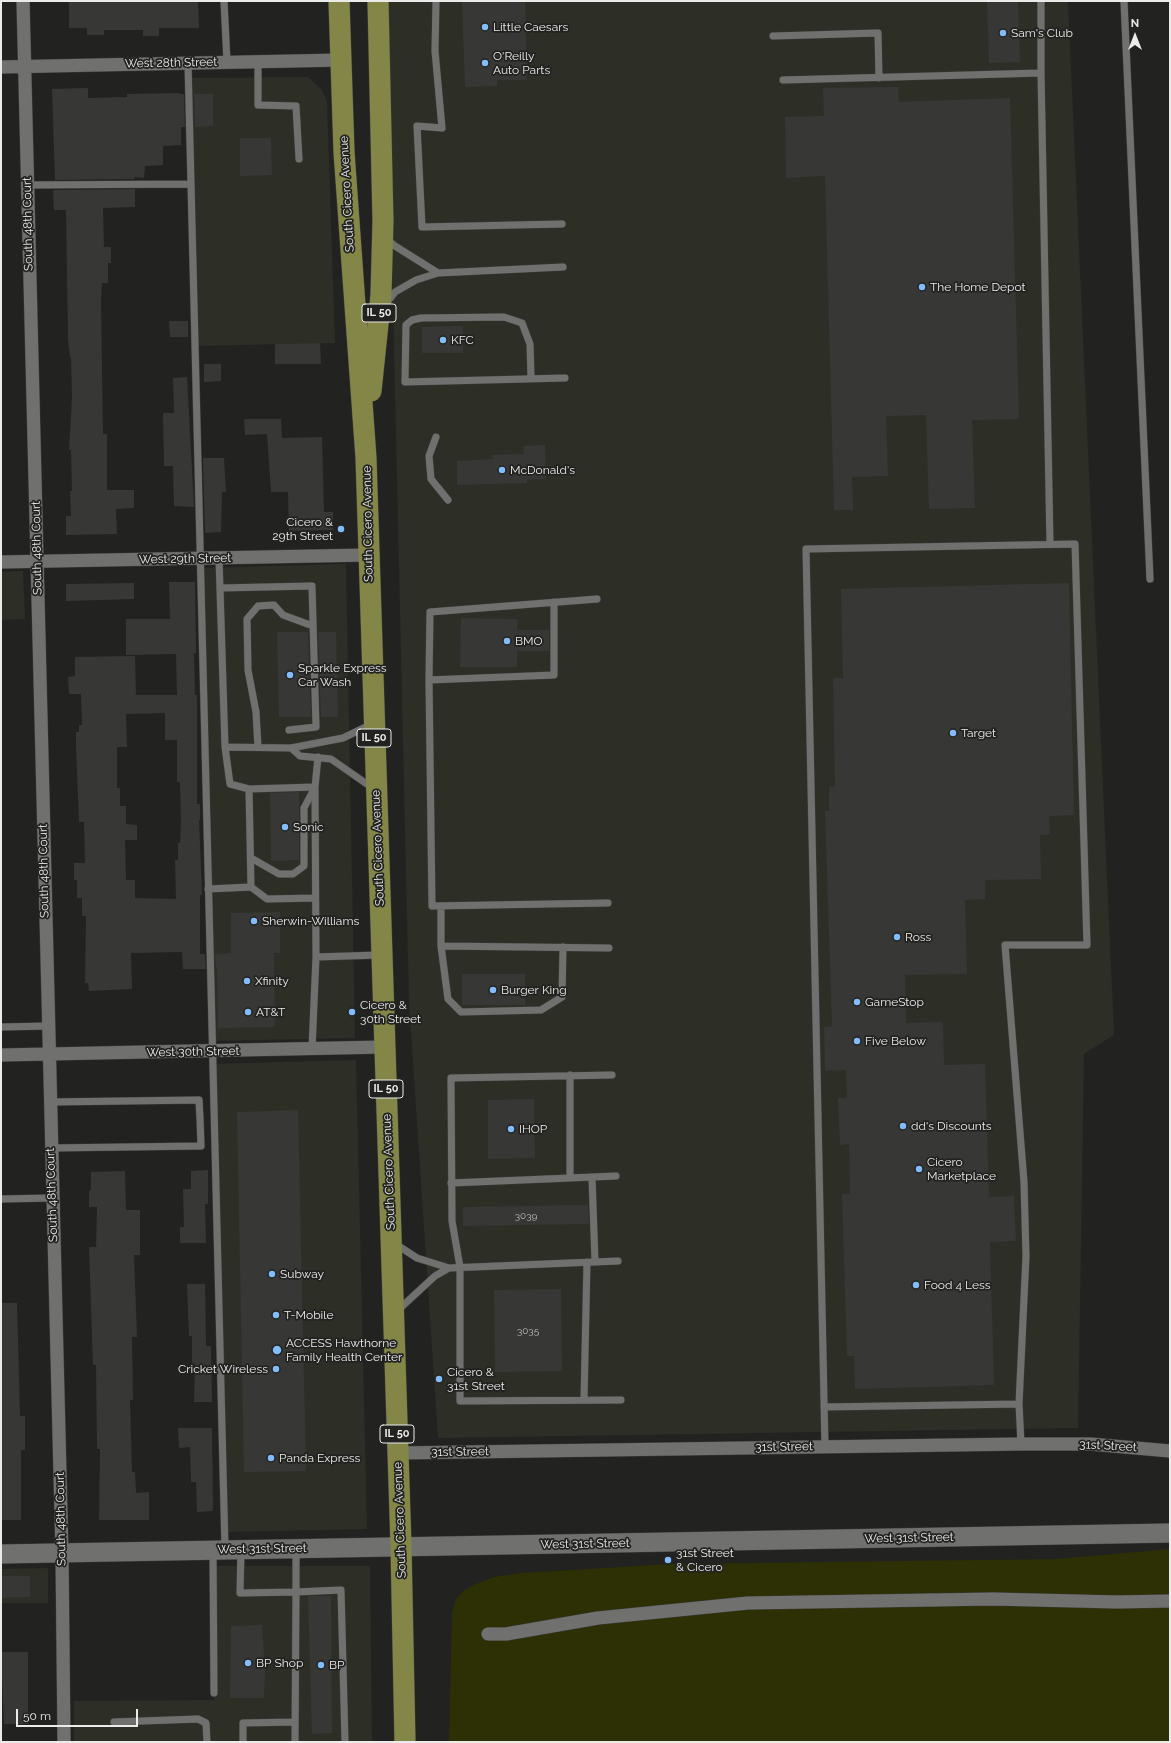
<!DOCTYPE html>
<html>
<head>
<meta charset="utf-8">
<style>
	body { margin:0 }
	#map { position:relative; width:1171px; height:1743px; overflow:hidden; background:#222320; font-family:Raleway,sans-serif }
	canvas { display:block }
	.frame { position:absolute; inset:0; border:2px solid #ebebea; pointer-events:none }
	.north { position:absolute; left:1115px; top:16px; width:40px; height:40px; -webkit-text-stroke:3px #222320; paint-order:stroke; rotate:0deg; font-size:11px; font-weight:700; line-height:16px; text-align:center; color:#ebebea }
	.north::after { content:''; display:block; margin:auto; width:14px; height:18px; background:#ebebea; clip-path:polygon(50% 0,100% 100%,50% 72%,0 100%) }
	.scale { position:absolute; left:16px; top:1709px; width:122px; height:18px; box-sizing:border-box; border:2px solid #ebebea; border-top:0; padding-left:5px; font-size:12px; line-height:14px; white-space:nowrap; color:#ebebea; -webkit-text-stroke:3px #222320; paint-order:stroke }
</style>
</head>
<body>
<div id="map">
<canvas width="1171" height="1743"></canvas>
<div class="frame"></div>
<div class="north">N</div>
<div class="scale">50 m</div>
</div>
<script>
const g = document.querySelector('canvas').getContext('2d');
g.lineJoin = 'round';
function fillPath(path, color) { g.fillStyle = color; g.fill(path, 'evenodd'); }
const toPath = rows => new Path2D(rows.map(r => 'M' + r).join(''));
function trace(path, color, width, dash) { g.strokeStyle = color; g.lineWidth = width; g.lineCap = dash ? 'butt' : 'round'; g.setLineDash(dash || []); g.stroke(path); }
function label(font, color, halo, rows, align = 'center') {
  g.font = font + ' Raleway,sans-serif'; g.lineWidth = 3.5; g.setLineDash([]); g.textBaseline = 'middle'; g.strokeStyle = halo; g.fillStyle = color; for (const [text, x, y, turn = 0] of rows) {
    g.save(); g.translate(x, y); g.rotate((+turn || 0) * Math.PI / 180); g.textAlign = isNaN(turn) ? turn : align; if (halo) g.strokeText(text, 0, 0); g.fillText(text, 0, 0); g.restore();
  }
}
fillPath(toPath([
	[386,1,1068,1,1114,1035,1084,1054,1078,1428,438,1438,409,1002],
	[308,77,322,90,327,101,335,343,195,346,189,78],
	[346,564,355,1038,212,1041,200,568],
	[23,571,25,619,1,620,1,572],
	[356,1060,367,1529,225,1532,213,1064],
	[213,1566,370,1566,372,1742,74,1742,74,1701,214,1700],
	[48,1568,48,1603,1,1603,1,1569]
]), '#2d2e26');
fillPath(toPath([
	[1170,1549,1170,1742,449,1742,452,1613,456,1599,463,1591,476,1584,494,1577,521,1573,671,1564,1057,1559]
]), '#2d2f04');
fillPath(toPath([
	[69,1,198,1,199,28,159,28,159,36,143,36,143,30,104,30,104,35,87,35,87,28,69,28],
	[462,1,525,1,527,80,497,80,497,86,465,87],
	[987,1,1018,1,1020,62,989,63],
	[898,87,899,102,1010,98,1019,419,972,420,975,508,929,509,926,415,886,416,888,476,852,477,853,510,834,510,825,176,786,178,785,117,824,116,823,88],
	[88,88,88,98,127,97,127,94,180,93,180,94,184,94,185,127,181,127,181,145,163,146,163,165,145,166,144,178,134,177,135,179,55,180,52,89],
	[194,94,213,94,213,126,195,127],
	[240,138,271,138,272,175,240,176],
	[135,189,135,207,103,208,104,247,111,247,111,263,108,263,108,283,102,283,101,301,103,434,107,434,107,490,134,490,134,508,116,509,117,534,66,535,66,516,71,516,70,491,72,491,71,450,69,450,72,398,71,357,70,357,68,339,66,210,54,210,53,191,55,190],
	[169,321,188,321,188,337,170,337],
	[463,326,463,353,422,353,422,327],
	[320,343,321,364,275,364,275,344],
	[204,364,221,364,221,381,204,382],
	[187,377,194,507,174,506,173,466,164,466,163,413,174,413,173,378],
	[244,419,281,419,282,438,322,437,324,512,333,512,333,530,289,531,288,492,271,492,267,434,245,435],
	[545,445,546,479,527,480,527,483,457,485,457,461,493,459,492,455,524,454,523,446],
	[203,458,224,458,226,492,222,492,221,532,205,533],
	[169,582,195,582,196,653,194,653,195,695,197,695,197,804,200,804,200,820,199,820,202,895,200,895,200,954,205,954,206,969,183,969,182,952,131,953,132,989,89,991,88,983,85,983,86,916,82,916,82,898,77,898,77,880,74,880,74,863,85,863,84,822,79,822,76,747,76,732,79,732,79,725,82,725,81,694,69,694,68,677,75,676,75,657,135,656,136,695,177,695,176,654,126,655,126,619,170,619],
	[165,713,165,740,177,740,177,782,180,782,181,823,180,843,178,843,178,860,175,860,176,899,135,898,135,880,126,880,125,840,137,840,137,825,126,824,126,806,120,806,120,788,117,788,117,747,127,747,126,714],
	[134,583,134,599,66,601,66,584],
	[1069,583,1074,815,1049,816,1050,834,1040,835,1041,879,985,880,985,899,965,900,967,974,905,975,906,1023,943,1022,944,1065,985,1064,989,1197,1014,1196,1016,1241,990,1242,994,1385,855,1389,854,1356,847,1356,842,1194,850,1194,849,1144,840,1145,838,1098,847,1098,846,1070,825,1071,824,1027,832,1026,825,811,829,811,829,787,835,787,833,678,843,678,841,589],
	[461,618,518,619,517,630,549,630,549,651,517,651,517,667,460,667],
	[277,632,308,632,311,717,279,717],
	[318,632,336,632,338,717,321,717],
	[299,792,299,860,271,861,270,793],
	[280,912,280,953,274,953,275,1027,218,1028,217,968,216,968,215,954,231,953,231,913],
	[462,974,525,974,525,1005,462,1005],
	[534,1099,535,1158,488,1159,488,1100],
	[298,1110,306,1471,244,1472,237,1112],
	[208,1170,208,1204,205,1204,206,1243,180,1243,180,1227,184,1227,183,1189,191,1189,191,1171],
	[125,1171,126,1210,140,1210,140,1255,134,1255,137,1337,132,1337,133,1400,130,1400,132,1472,135,1472,136,1493,149,1492,149,1520,99,1520,100,1449,97,1449,96,1365,93,1365,89,1247,96,1247,97,1207,89,1207,89,1191,91,1190,91,1172],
	[588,1205,589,1224,463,1226,463,1207],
	[187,1284,205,1284,206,1346,211,1346,212,1402,194,1402,195,1364,192,1364,192,1336,189,1336],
	[561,1289,562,1371,495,1372,494,1290],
	[1,1303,17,1303,20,1416,25,1416,25,1450,21,1450,21,1520,1,1520],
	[178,1428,212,1428,213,1511,197,1512,196,1482,191,1482,190,1447,179,1448],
	[1,1576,30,1576,30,1597,1,1598],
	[308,1596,331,1596,332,1733,312,1734],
	[262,1625,265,1671,264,1698,230,1698,231,1626],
	[1,1652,28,1652,28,1724,4,1724]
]), '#373835');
const service = toPath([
	[224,1,227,62],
	[436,1,435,51,442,128,417,126,422,227,562,224],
	[1124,1,1150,579],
	[773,36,878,33,879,78],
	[258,62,258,105,296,106,299,159],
	[188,63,225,1548],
	[1041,73,1050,544],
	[783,80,1041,73,1041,1],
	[27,185,191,184],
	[386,238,395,246,438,273],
	[386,304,395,292,416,280,438,273,563,267],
	[531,377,530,344,522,323,504,317,421,318,412,320,406,325,405,382,565,378],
	[436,437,429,456,431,479,448,500],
	[219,558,225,747,230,784,249,789,315,787,316,957,312,1049],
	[220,588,312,586,316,727,289,730],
	[597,599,430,612,429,680,432,906,608,903],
	[429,680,554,675,554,602],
	[225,747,291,748,343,738,372,724],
	[258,747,256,712,248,670,247,619,258,606,274,605,283,615,313,626],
	[291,748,300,756,331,759,374,789],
	[249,789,251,887,267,899,315,898],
	[251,858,279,874,293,874,304,866,304,808,315,787,318,757],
	[208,889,251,887],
	[441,906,441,946,448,999,461,1012,541,1010,562,997,563,947],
	[441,946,609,948],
	[316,957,379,955],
	[1,1027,48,1026],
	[570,1075,570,1178,616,1176],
	[612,1075,451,1078,452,1221,460,1267,460,1401,621,1400],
	[50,1102,199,1100,200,1118,201,1146,51,1148],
	[592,1177,595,1262],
	[451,1183,570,1178],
	[1,1199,52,1198],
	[394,1243,417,1258,449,1268,618,1261],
	[397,1311,435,1276,449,1268],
	[584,1400,587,1262],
	[824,1407,1019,1404],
	[825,1447,806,549,1075,544,1087,945,1005,945,1024,1182,1026,1256,1019,1404,1021,1444],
	[213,1550,214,1693],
	[241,1550,240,1593,296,1592,296,1550],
	[114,1722,198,1719,206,1723,207,1742],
	[243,1742,243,1723,294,1722],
	[295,1742,296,1592,341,1590,345,1742]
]);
const minor = toPath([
	[23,1,62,1553,64,1742],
	[1,67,341,60],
	[1,562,368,555],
	[1,1055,384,1047],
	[398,1453,1021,1444,1090,1444,1170,1451],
	[488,1634,506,1634,598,1618,748,1603,993,1599,1117,1602,1170,1601]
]);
const secondary = toPath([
	[1,1554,1170,1533]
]);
const primary = toPath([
	[339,1,344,152,366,458,401,1546,405,1742],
	[371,391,381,295,383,221,378,1]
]);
trace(service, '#3d3d3b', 8);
trace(minor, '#3d3d3b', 14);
trace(secondary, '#3d3d3b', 20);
trace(primary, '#3d3d3b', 22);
trace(service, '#70716e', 7);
trace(minor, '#70716e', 13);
trace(secondary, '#70716e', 19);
trace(primary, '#838647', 21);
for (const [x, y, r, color] of [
	[485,27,4,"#82bcfa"],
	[1003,33,4,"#82bcfa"],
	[485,63,4,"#82bcfa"],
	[922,287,4,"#82bcfa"],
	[443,340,4,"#82bcfa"],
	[502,470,4,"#82bcfa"],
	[341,529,4,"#82bcfa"],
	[507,641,4,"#82bcfa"],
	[290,675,4,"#82bcfa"],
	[953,733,4,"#82bcfa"],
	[285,827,4,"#82bcfa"],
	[254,921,4,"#82bcfa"],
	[897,937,4,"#82bcfa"],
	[247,981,4,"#82bcfa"],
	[493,990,4,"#82bcfa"],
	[857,1002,4,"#82bcfa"],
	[248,1012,4,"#82bcfa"],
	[352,1012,4,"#82bcfa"],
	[857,1041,4,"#82bcfa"],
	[903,1126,4,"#82bcfa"],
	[511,1129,4,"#82bcfa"],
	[919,1169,4,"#82bcfa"],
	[272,1274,4,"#82bcfa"],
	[916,1285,4,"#82bcfa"],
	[276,1315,4,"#82bcfa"],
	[277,1350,5,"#82bcfa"],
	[276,1369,4,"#82bcfa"],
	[439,1379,4,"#82bcfa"],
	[271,1458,4,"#82bcfa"],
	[668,1560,4,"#82bcfa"],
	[248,1663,4,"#82bcfa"],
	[321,1665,4,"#82bcfa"]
]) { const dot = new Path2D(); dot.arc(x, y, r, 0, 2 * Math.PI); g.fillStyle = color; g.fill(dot); trace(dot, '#222320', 1.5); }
label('10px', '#bebebd', null, [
	["3039",526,1216],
	["3035",528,1331]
]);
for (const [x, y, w] of [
	[379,313,34],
	[374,738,34],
	[386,1089,34],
	[397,1434,34]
]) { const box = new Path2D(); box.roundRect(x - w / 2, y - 9, w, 18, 3); g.fillStyle = '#222320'; g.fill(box); trace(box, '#ebebea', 1); }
label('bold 11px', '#ebebea', null, [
	["IL 50",379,313],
	["IL 50",374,738],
	["IL 50",386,1089],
	["IL 50",397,1434]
]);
label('12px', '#ebebea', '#222320', [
	["Little Caesars",493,27],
	["Sam's Club",1011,33],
	["O'Reilly",493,56],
	["Auto Parts",493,70],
	["The Home Depot",930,287],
	["KFC",451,340],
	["McDonald's",510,470],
	["Cicero &",333,522,"right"],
	["29th Street",333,536,"right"],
	["BMO",515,641],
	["Sparkle Express",298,668],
	["Car Wash",298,682],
	["Target",961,733],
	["Sonic",293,827],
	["Sherwin-Williams",262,921],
	["Ross",905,937],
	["Xfinity",255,981],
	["Burger King",501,990],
	["GameStop",865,1002],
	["Cicero &",360,1005],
	["30th Street",360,1019],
	["AT&T",256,1012],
	["Five Below",865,1041],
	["dd's Discounts",911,1126],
	["IHOP",519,1129],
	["Cicero",927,1162],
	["Marketplace",927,1176],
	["Subway",280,1274],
	["Food 4 Less",924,1285],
	["T-Mobile",284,1315],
	["ACCESS Hawthorne",286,1343],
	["Family Health Center",286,1357],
	["Cricket Wireless",268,1369,"right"],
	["Cicero &",447,1372],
	["31st Street",447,1386],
	["Panda Express",279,1458],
	["31st Street",676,1553],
	["& Cicero",676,1567],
	["BP Shop",256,1663],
	["BP",329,1665]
], 'left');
label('12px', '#ebebea', '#222320', [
	["West 28th Street",171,63,-1],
	["South Cicero Avenue",347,194,-93],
	["South 48th Court",28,224,-91],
	["South Cicero Avenue",368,524,-91],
	["South 48th Court",37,548,-91],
	["West 29th Street",185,559,-1],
	["South Cicero Avenue",378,848,-92],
	["South 48th Court",44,871,-91],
	["West 30th Street",193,1052,-1],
	["South Cicero Avenue",389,1172,-92],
	["South 48th Court",52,1195,-92],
	["31st Street",1108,1446,3],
	["31st Street",784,1447,-1],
	["31st Street",460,1452,-1],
	["South 48th Court",61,1519,-91],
	["South Cicero Avenue",400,1520,-92],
	["West 31st Street",909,1538,-1],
	["West 31st Street",585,1544,-1],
	["West 31st Street",262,1549,-1]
]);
</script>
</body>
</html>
